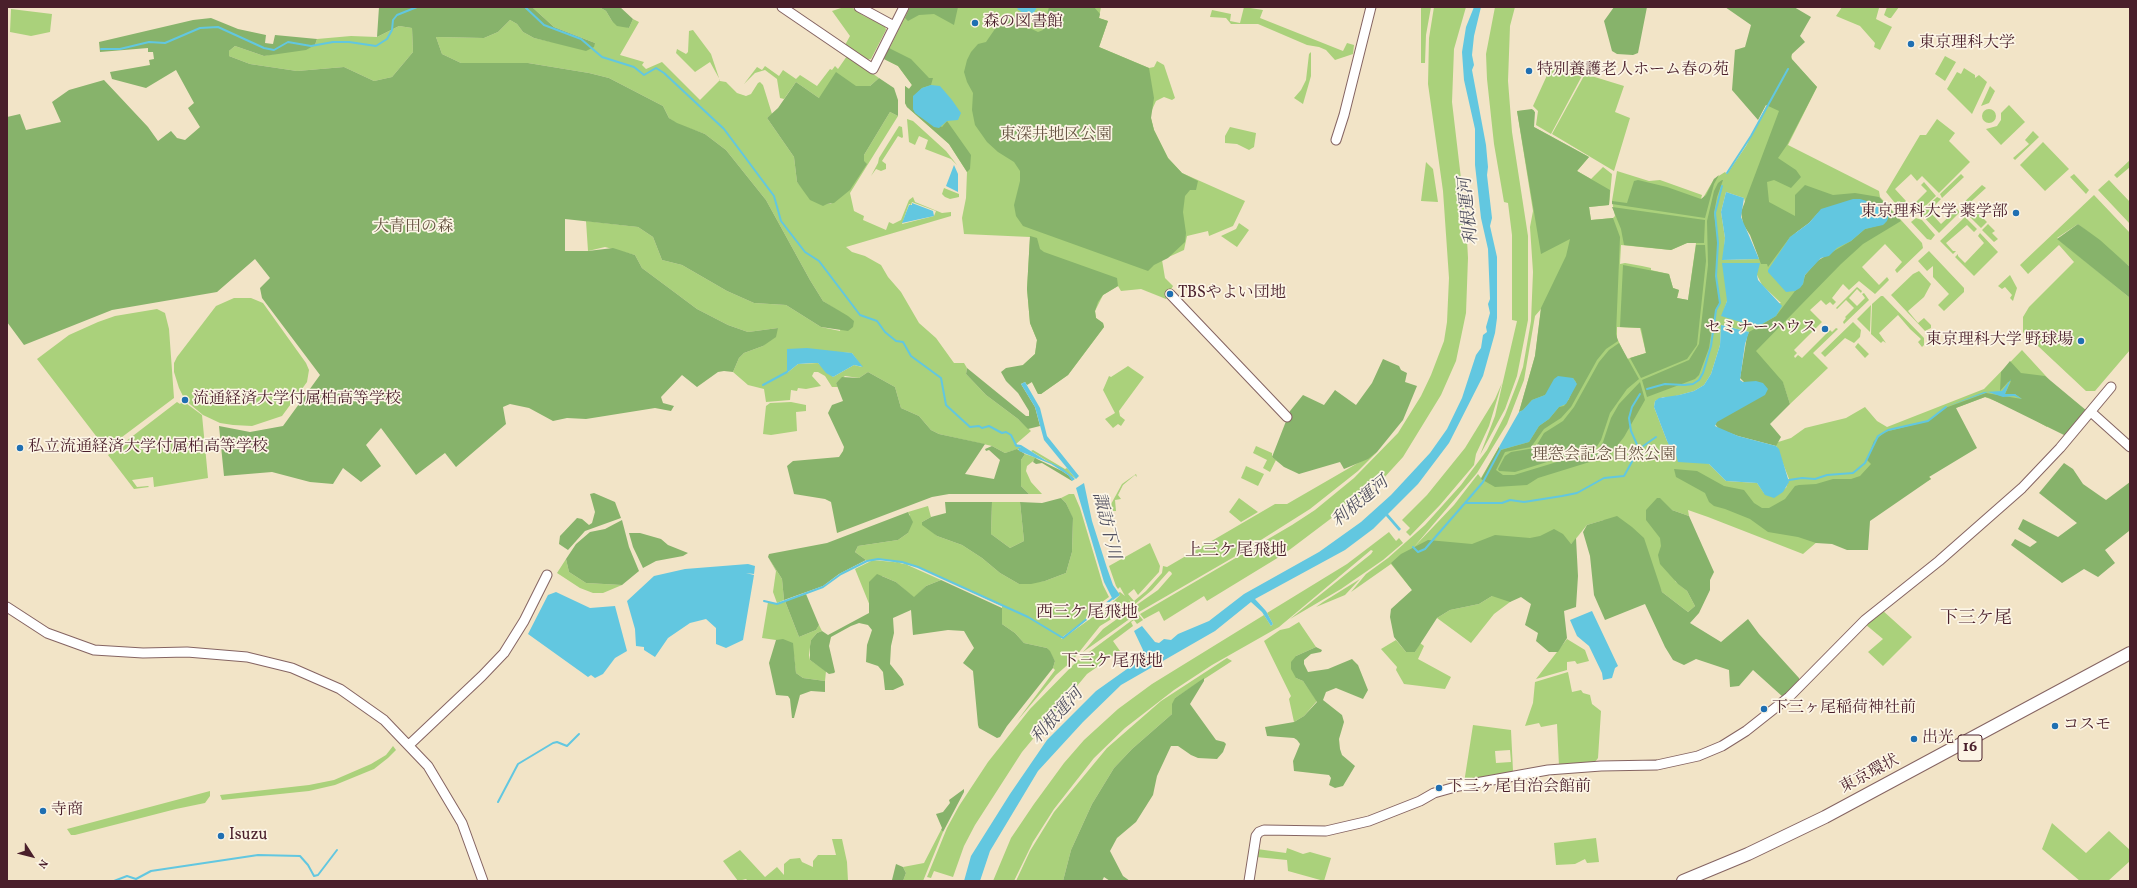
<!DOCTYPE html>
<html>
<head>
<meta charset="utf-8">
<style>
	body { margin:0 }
	#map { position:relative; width:2137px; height:888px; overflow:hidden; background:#f2e4c7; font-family:Vollkorn,serif }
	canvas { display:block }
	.frame { position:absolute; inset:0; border:8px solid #4a1f2b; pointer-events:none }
	.north { position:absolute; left:12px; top:836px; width:40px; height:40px; -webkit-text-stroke:3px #fcf5e5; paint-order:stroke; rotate:126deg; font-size:11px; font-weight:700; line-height:16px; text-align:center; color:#4a1f2b }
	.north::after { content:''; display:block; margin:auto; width:14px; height:18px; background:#4a1f2b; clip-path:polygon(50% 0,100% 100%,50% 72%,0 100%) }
</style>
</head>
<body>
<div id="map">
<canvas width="2137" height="888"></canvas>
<div class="frame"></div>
<div class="north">N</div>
</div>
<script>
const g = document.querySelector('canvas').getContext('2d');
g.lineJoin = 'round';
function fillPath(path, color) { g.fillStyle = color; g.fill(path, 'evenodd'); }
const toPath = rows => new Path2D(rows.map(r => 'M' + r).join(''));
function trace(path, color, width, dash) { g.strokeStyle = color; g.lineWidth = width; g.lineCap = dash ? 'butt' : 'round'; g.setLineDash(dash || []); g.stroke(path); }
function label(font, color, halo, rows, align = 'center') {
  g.font = font + ' Vollkorn,"Noto Serif JP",serif'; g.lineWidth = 3.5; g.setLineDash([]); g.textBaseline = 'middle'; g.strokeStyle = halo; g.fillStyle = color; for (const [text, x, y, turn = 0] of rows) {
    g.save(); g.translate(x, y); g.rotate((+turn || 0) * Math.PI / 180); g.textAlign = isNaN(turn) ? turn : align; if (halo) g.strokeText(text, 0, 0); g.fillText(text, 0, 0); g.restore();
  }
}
fillPath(toPath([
	[532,7,599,7,606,11,612,21,629,28,633,19,639,22,620,55,644,62,642,65,646,69,662,62,700,100,720,80,710,62,695,72,676,53,677,49,686,54,688,52,689,31,693,30,711,54,720,81,726,82,737,93,746,96,751,94,758,83,760,82,763,85,772,114,767,118,794,157,797,182,803,189,827,204,831,204,864,161,864,155,890,112,898,116,850,193,854,211,864,216,863,220,886,230,889,222,893,224,901,220,909,200,913,197,915,202,942,213,951,212,951,216,846,247,852,252,865,256,881,265,888,277,901,292,919,323,936,338,954,363,964,363,967,368,966,374,986,395,1018,419,1031,431,1016,444,1014,444,1021,448,1005,453,992,446,939,434,931,430,919,416,901,408,895,387,868,372,859,378,845,376,836,383,838,387,832,387,825,376,818,372,814,372,812,376,821,386,806,389,798,388,797,391,791,390,790,400,766,402,764,389,748,385,733,372,739,358,744,353,763,346,778,328,748,332,728,325,697,309,642,268,635,255,605,247,588,251,586,221,638,227,653,237,662,260,682,265,727,291,754,303,786,305,821,327,840,331,843,314,823,301,810,280,766,200,726,150,705,134,677,124,669,118,663,106,609,78,589,73,528,63,461,63,442,54,436,37,484,38,498,32,510,20,517,24,523,32,534,38,552,42,595,43,554,27],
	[912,202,936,211,934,216,902,224,909,204,911,205],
	[787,349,852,353,862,367,854,365,833,377,818,363,798,364,787,373],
	[844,7,851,7,864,16,885,26,886,30,871,59,866,60,845,45,850,36,832,11],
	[910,7,1101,7,1099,18,1108,21,1099,47,1149,68,1154,67,1157,61,1164,65,1175,98,1172,100,1164,97,1156,101,1151,112,1151,118,1154,130,1168,158,1182,173,1245,201,1233,226,1209,236,1208,231,1187,236,1184,250,1162,260,1165,278,1173,286,1166,299,1141,289,1121,291,1118,286,1103,295,1095,311,1096,318,1103,323,1104,327,1068,375,1041,394,1038,394,1023,365,1035,354,1037,340,1030,323,1027,289,1030,237,964,234,962,218,966,198,967,172,949,144,907,107,905,103,905,86,909,89,912,85,898,66,884,59],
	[1244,7,1263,10,1260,18,1343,51,1347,43,1354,45,1353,54,1335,60,1326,50,1319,47,1307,45,1258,24,1231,24,1226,18,1210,17,1212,10,1231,14,1230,21,1240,23],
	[1421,7,1431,7,1426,35,1425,63,1421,63],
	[1434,7,1466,7,1454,49,1452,102,1466,221,1468,258,1466,313,1456,361,1441,395,1403,457,1382,480,1284,554,1207,601,1204,596,1164,621,1159,611,1144,619,1140,614,1292,525,1315,510,1354,478,1398,433,1421,396,1431,375,1444,341,1447,322,1449,278,1443,191,1428,84,1429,38],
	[1495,7,1515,7,1510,26,1508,81,1512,132,1528,236,1528,320,1517,376,1505,409,1480,455,1495,416,1517,321,1512,320,1512,235,1508,203,1504,202,1494,144,1487,79,1486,54],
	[1842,7,1879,8,1876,19,1892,27,1880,50,1874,47,1875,43,1860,26,1836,16],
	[1887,7,1899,7,1891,18,1889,18,1884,15],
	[11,9,52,14,50,32,31,36,10,32],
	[399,26,412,28,413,52,392,77,374,81,344,67,297,71,250,64,229,56,229,51,235,46,264,56,315,45,317,39,351,36,377,37],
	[1311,52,1311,76,1303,104,1294,98,1301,90,1306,80,1309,54],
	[847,56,879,78,870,86,856,86,819,98,796,82,784,99,780,98,777,79,765,70,755,73,744,84,757,67,762,70,765,66,779,76,783,70,796,79,800,75,817,86,830,69,832,70,835,66,838,69],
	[1792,56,1792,60,1817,87,1788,145,1879,191,1880,197,1922,243,1923,248,1897,273,1895,270,1902,262,1885,244,1862,267,1879,285,1887,277,1889,280,1875,294,1859,281,1849,290,1843,284,1832,298,1836,302,1833,305,1830,302,1826,305,1821,300,1810,310,1822,322,1794,350,1797,353,1794,356,1795,358,1798,355,1802,358,1830,330,1832,332,1836,328,1838,329,1813,353,1828,368,1790,404,1783,383,1738,436,1749,332,1721,325,1720,345,1711,374,1704,385,1694,391,1672,397,1663,397,1655,401,1654,407,1667,441,1675,451,1709,464,1726,481,1757,483,1764,493,1786,488,1789,479,1775,443,1791,438,1805,428,1846,418,1865,407,1877,421,1887,427,1984,389,2022,350,2055,386,2047,427,2016,409,1985,397,1953,409,1939,418,1896,433,1931,479,1840,522,1803,554,1708,517,1688,510,1689,516,1672,510,1675,581,1687,591,1695,606,1688,612,1662,592,1660,588,1604,520,1587,525,1574,541,1510,602,1494,614,1471,643,1437,618,1450,610,1479,604,1492,596,1506,578,1412,590,1391,564,1351,592,1366,574,1388,558,1425,525,1461,485,1487,450,1505,415,1517,384,1523,367,1531,321,1533,272,1530,227,1533,211,1517,111,1534,110,1534,127,1589,157,1577,171,1591,179,1603,167,1612,174,1609,205,1589,207,1591,220,1613,218,1615,216,1612,201,1617,171,1649,181,1660,180,1702,195,1701,199,1703,198,1714,179,1725,172,1727,174,1746,146],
	[1726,192,1744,198,1759,259,1723,260,1725,238,1721,212],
	[1824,208,1829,256,1786,292,1796,232],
	[1687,243,1696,243,1688,300,1677,298,1679,290,1673,288,1669,274,1651,270,1651,268,1642,266,1625,263,1620,264,1621,245,1671,250],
	[1757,275,1762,285,1781,303,1722,316,1727,301],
	[1541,309,1535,356,1519,412,1569,399,1499,449,1499,447,1481,478,1478,474,1454,505,1414,547,1477,473,1507,424,1524,380,1535,316],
	[1617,327,1640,328,1646,353,1627,359,1617,338],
	[1945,56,1956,62,1945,81,1935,74],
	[1554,60,1583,74,1551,134,1536,125,1538,111,1533,106],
	[1964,68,1975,75,1975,78,1979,75,1987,82,1972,114,1947,89,1957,72,1961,74],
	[1585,74,1624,86,1615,112,1630,118,1614,171,1552,134],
	[1990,86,1995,91,1989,103,1981,106],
	[2009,105,2025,122,2001,145,1986,129,1997,126,2001,120,2001,113],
	'1982 116a7 7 0 1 1 14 0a7 7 0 1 1-14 0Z',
	[907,119,913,121,946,151,957,165,951,159,925,149,928,140,919,136,915,145,909,142],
	[1937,119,1955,133,1949,141,1970,162,1939,193,1922,176,1917,181,1911,174,1895,189,1906,201,1899,208,1886,192,1920,135,1926,135],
	[899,126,902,127,903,137,902,138,898,136,882,161,886,164,886,169,881,171,876,169,871,176,878,163,879,158],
	[1230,127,1256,133,1254,147,1249,150,1237,144,1225,143,1225,136],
	[2033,131,2039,137,2015,160,2013,158,2029,144,2025,140],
	[2043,142,2069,169,2045,191,2020,165],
	[2130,160,2130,167,2117,178,2114,175],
	[1426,162,1433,169,1438,202,1421,201],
	[1961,174,1964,177,1942,198,1940,194],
	[2074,174,2089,190,2086,194,2070,177],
	[2109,180,2130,202,2130,224,2098,190],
	[1924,182,1936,196,1919,212,1913,205,1927,191,1921,185],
	[1982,185,1986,188,1963,209,1960,206],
	[944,188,959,194,959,197,950,199,945,197,942,194],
	[2094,195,2130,233,2130,267,2078,224,2057,238,2130,298,2130,350,2095,391,2086,391,2023,332,2023,317,2029,307,2074,262,2059,245,2028,274,2020,265],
	[1937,197,1941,199,1929,211,1941,224,1957,209,1960,212,1939,233,1920,213],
	[1973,208,1987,222,1981,228,1967,214],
	[1965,217,1977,229,1974,232,1967,225,1946,243,1953,251,1956,251,1953,254,1940,241],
	[1916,218,1922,220,1935,235,1931,240,1927,239,1911,222],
	[1239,223,1249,230,1237,247,1221,236,1236,229],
	[1988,224,1995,231,1992,233,1998,239,1994,242,1982,230],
	[1980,233,1998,252,1974,276,1955,257,1958,254,1958,256,1965,263,1984,243,1978,236],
	[1929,251,1964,288,1964,292,1944,311,1938,305,1949,294,1933,277,1933,266,1927,271,1918,261],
	[1919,271,1931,284,1924,297,1908,311,1918,323,1924,318,1931,325,1931,328,1925,331,1891,295,1913,274],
	[2010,275,2017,288,2013,301,2010,298,2012,295,2005,287,2002,289,1998,286],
	[1857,287,1862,291,1861,293,1857,289,1849,298,1857,306,1865,298,1862,294,1864,293,1869,300,1844,324,1843,322,1846,318,1845,317,1854,308,1846,300,1837,309,1836,308],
	[1881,296,1883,296,1924,338,1924,345,1922,347,1918,342,1921,339,1910,329,1898,315,1879,333,1886,343,1883,341,1881,343,1871,334,1872,304],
	[234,298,251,298,263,303,306,363,309,370,307,382,282,416,252,426,233,425,220,423,203,415,185,400,179,388,174,372,174,363,177,357,216,306],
	[1871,305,1870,332,1857,319],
	[157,309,165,313,169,329,174,398,106,449,37,359,69,335,98,322,115,316],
	[1853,322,1861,330,1860,337,1854,343,1845,338,1825,357,1821,353],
	[1858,343,1869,354,1865,358,1855,347],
	[1128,366,1144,377,1119,411,1120,416,1125,420,1121,426,1118,424,1113,428,1105,419,1115,413,1103,390,1109,376,1111,377],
	[1502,383,1489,426,1476,454,1474,465,1440,505,1410,536,1406,532,1410,528,1402,520,1427,495,1465,448,1495,399],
	[183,401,202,415,208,478,154,487,153,477,132,480,137,487,148,486,149,487,134,489,108,455,177,402,180,404],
	[791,402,806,405,806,411,796,412,797,431,771,435,763,434,766,406,770,403],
	[1256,446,1272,453,1272,457,1276,460,1270,472,1263,468,1267,460,1253,453],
	[1033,450,1065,469,1067,468,1076,479,1031,451],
	[1377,452,1358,471,1310,509,1234,557,1139,612,1135,606,1158,590,1172,574,1171,572,1169,571,1152,590,1134,605,1129,599,1133,606,1100,626,1072,661,1056,675,1017,721,1055,670,1053,668,1055,661,1047,648,1024,643,1015,633,1002,624,1002,606,918,567,886,560,866,560,855,552,858,546,898,540,908,533,910,515,908,512,928,506,931,517,922,522,937,536,962,545,982,558,1000,573,1019,584,1045,581,1066,573,1072,552,1073,519,1066,503,1061,498,1069,494,1074,494,1080,508,1103,585,1109,597,1095,607,1094,613,1090,617,1061,638,1062,639,1111,604,1120,595,1118,593,1120,592,1125,596,1120,587,1118,589,1116,586,1109,566,1150,543,1160,566,1159,572,1138,595,1134,589,1128,594,1134,601,1146,591,1162,573,1163,566,1167,567,1275,504,1287,504],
	[1025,454,1037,458,1027,466,1026,471,1031,482,1042,494,1029,494,1021,486,1021,460],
	[1246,466,1264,474,1258,486,1241,478],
	[1136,474,1137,477,1135,475,1123,485,1118,495,1121,499,1115,500,1116,511,1111,511,1110,506,1122,484],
	[1239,498,1258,512,1241,522,1229,512],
	[992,502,1020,502,1024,541,1010,548,991,534],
	[1389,532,1396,541,1399,538,1403,543,1383,560,1341,589,1290,619,1371,554,1373,551,1371,550,1279,627,1212,665,1174,690,1125,728,1094,758,1054,809,1033,842,1014,881,993,881,1011,838,1034,804,1064,763,1084,740,1118,709,1152,684,1264,615,1271,626,1273,624,1267,613,1347,564],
	[768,557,782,579,784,600,777,603,773,592,776,571],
	[566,559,569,572,586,583,622,585,603,593,593,593,580,588,557,573],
	[873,560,903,563,941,580,926,586,914,598,896,582,882,576,869,591,870,606,855,569],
	[1360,579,1345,595,1316,607,1323,602],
	[785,601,799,637,816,630,819,625,822,631,817,633,811,640,809,655,810,660,826,671,825,681,803,678,796,673,794,656,776,640,762,638,768,602,777,604],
	[1134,607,1138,613,1083,652,1103,629],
	[1882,610,1912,637,1883,666,1868,652,1883,639,1865,624],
	[1139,615,1143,620,1137,624,1134,620,1131,622,1133,626,1113,641,1120,651,1087,674,1022,752,975,825,964,846,953,877,934,871,931,878,927,877,947,828,959,806,988,762,1030,709,1077,661],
	[1299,622,1316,647,1296,656,1296,678,1303,681,1317,701,1304,716,1294,722,1289,699,1291,696,1264,641,1280,630,1289,628],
	[1567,639,1585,650,1589,661,1577,664,1575,661,1567,662,1567,670,1536,679],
	[1396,640,1406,652,1415,652,1420,643,1424,646,1418,659,1451,677,1445,689,1404,684,1396,670,1397,667,1381,649],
	[1227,658,1232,661,1175,698,1172,714,1132,749,1114,768,1092,804,1071,850,1063,881,1016,881,1030,851,1054,812,1107,748,1161,701],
	[1568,672,1572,692,1581,690,1583,693,1590,695,1592,704,1601,711,1598,758,1595,762,1559,766,1557,724,1541,727,1539,723,1525,726,1533,703,1535,682],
	[1473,725,1511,730,1513,771,1512,773,1464,783],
	[1510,750,1511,762,1496,763,1495,751],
	[393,746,396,750,388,758,374,769,335,785,309,791,222,800,220,795,309,785,334,780,371,764,386,755],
	[210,791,210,796,205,803,176,809,75,835,71,835,67,829],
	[2052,823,2086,853,2109,831,2130,850,2130,861,2108,881,2080,881,2042,849],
	[941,830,943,832,923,881,903,881,906,873,903,867,924,863],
	[1596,838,1599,862,1587,863,1585,859,1575,864,1556,865,1554,843],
	[832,839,842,839,847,862,848,881,748,881,746,879,738,881,723,861,740,850,765,877,777,867,784,875,784,864,790,859,800,858,802,862,813,867,813,861,818,855,836,855],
	[1287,848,1303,854,1310,852,1331,858,1324,881,1288,871,1287,860,1256,857,1257,849,1286,853]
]), '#aad17b');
fillPath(toPath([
	[379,7,532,7,554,27,595,43,594,47,586,51,534,38,523,32,517,24,510,20,498,32,484,38,436,37,442,54,461,63,528,63,589,73,609,78,663,106,669,118,677,123,705,134,726,150,766,200,810,280,823,301,848,316,854,321,853,327,848,331,821,327,786,305,754,303,727,291,682,265,662,260,653,237,638,227,565,219,565,251,588,251,613,248,635,255,642,268,697,309,728,325,748,332,778,328,776,337,763,346,744,353,739,358,733,372,724,371,718,372,697,387,682,375,661,397,663,403,674,406,671,411,655,408,586,419,567,418,553,421,529,408,510,404,503,407,506,424,456,467,445,453,416,475,381,428,366,445,381,466,361,482,343,468,333,484,310,482,272,472,224,476,219,426,250,432,283,426,320,375,262,298,260,288,270,278,255,259,217,292,112,310,24,345,7,322,7,117,20,114,26,130,61,122,52,102,69,90,104,80,148,127,158,141,171,131,177,138,185,140,200,127,188,108,194,103,176,70,146,88,112,79,110,72,150,65,149,60,154,59,153,52,148,52,148,48,100,52,99,42,193,20,211,18,238,29,266,35,265,43,273,44,275,35,317,39,315,45,306,50,264,56,235,46,229,51,229,56,250,64,297,71,344,67,374,81,392,77,413,52,412,28,399,26,377,37],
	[599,7,620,7,633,19,629,28,617,26,612,21,606,11],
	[910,7,958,7,954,25,934,14,919,15,908,21,905,18],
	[1049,7,1094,7,1100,14,1099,18,1108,21,1099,47,1149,68,1154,98,1151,118,1154,130,1168,158,1182,173,1198,181,1196,190,1190,190,1185,196,1183,212,1186,233,1185,242,1168,258,1154,265,1148,271,1023,226,1016,216,1014,205,1020,181,1020,171,1014,162,998,152,987,142,975,125,972,110,973,93,967,82,964,72,967,60,971,52,978,44,986,42,997,26,1011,19,1038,32,1043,30],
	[1614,7,1647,7,1638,53,1633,55,1617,54,1612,51,1604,21],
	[1725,7,1794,7,1811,17,1800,36,1805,42,1792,54,1791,58,1817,87,1787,145,1778,158,1796,170,1801,177,1791,188,1774,180,1767,182,1769,202,1795,216,1795,195,1805,185,1833,195,1855,193,1879,197,1901,221,1863,244,1841,264,1756,351,1783,382,1790,404,1770,424,1781,437,1776,446,1738,436,1719,429,1715,424,1744,382,1740,378,1747,336,1749,332,1776,316,1795,291,1803,284,1805,275,1817,261,1851,241,1865,229,1884,224,1889,217,1818,213,1809,223,1790,237,1768,267,1767,264,1761,264,1750,235,1743,224,1741,212,1779,111,1766,105,1758,120,1732,90,1735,50,1745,47,1751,25],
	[889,48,911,59,929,78,933,78,931,85,922,88,914,96,913,109,919,116,942,127,947,121,971,155,970,169,967,172,949,144,907,107,905,103,905,86,909,89,912,85,898,66,884,59],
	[836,72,856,86,870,86,879,78,894,88,898,100,898,116,890,112,864,155,864,161,867,164,850,190,834,203,827,204,823,206,810,200,797,182,794,157,767,118,778,108,796,82,819,98],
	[1532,109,1535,112,1534,127,1589,157,1577,171,1610,190,1609,205,1589,207,1591,220,1613,218,1620,237,1616,334,1618,341,1606,349,1597,360,1571,407,1561,418,1544,429,1531,447,1505,452,1496,470,1503,475,1514,475,1570,458,1583,458,1599,448,1603,442,1611,418,1619,404,1640,382,1645,400,1624,437,1609,456,1538,478,1527,485,1495,487,1481,479,1499,447,1501,450,1529,442,1539,426,1549,419,1559,407,1564,406,1569,399,1576,382,1573,378,1561,378,1545,395,1532,400,1523,410,1519,412,1535,356,1541,308,1566,256,1570,239,1541,254,1517,111],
	[1719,175,1714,184,1705,218,1612,204,1612,201,1627,203,1634,181,1638,180,1667,187,1701,199,1706,195,1714,179],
	[1722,180,1723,180,1717,197,1714,213,1718,243,1716,276,1720,300,1713,322,1709,348,1699,375,1695,379,1647,397,1642,380,1689,360,1699,344,1708,265,1707,221,1714,191,1718,183],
	[1612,207,1705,220,1704,243,1687,243,1671,250,1624,245,1621,229],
	[2078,224,2100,240,2130,267,2130,298,2057,239],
	[1030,236,1037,238,1040,249,1044,252,1117,278,1118,286,1103,295,1098,302,1095,311,1096,318,1103,323,1104,327,1068,375,1041,394,1038,394,1032,382,1027,385,1025,382,1021,384,1035,407,1040,426,1028,429,1018,419,986,395,966,374,967,368,1026,416,1029,416,1029,411,1018,393,1006,381,1001,372,1006,368,1023,365,1035,354,1037,340,1030,323,1027,289],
	[1696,245,1705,245,1706,261,1697,345,1687,359,1641,378,1630,358,1646,353,1641,328,1620,327,1623,265,1669,274,1673,288,1679,290,1677,298,1688,300],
	[1619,343,1639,379,1627,389,1610,413,1601,440,1596,448,1584,455,1563,457,1515,472,1499,471,1498,469,1505,456,1511,452,1535,448,1544,433,1563,421,1574,407,1599,362,1609,350],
	[1383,359,1399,366,1401,370,1407,373,1405,382,1417,386,1403,420,1377,452,1368,459,1344,469,1340,462,1299,474,1284,467,1272,457,1290,411,1303,395,1324,405,1335,390,1356,405,1372,383],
	[2010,361,2021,373,2045,376,2087,411,2066,436,1989,398,1985,397,1956,408,1977,448,1929,477,1931,479,1870,521,1868,550,1847,550,1832,544,1816,543,1798,537,1768,532,1750,519,1725,509,1714,506,1709,502,1705,493,1676,477,1674,469,1697,471,1724,486,1744,490,1754,503,1762,508,1769,508,1785,499,1795,486,1799,485,1816,484,1833,479,1851,479,1860,476,1871,464,1867,460,1874,441,1885,432,1928,421,1945,408,1986,393,2022,399,2015,394,2005,394,2011,381,2008,382,2000,391,2001,372],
	[868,372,895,387,901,408,919,416,931,430,939,434,985,444,965,474,994,479,1000,460,989,450,986,451,985,449,992,446,1005,453,1017,449,1025,454,1021,460,1021,486,1029,494,949,494,932,497,837,533,831,502,825,499,794,494,787,466,793,461,839,457,843,451,844,447,828,413,832,405,843,401,836,383,842,377,859,378],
	[1035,458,1062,471,1071,477,1072,481,1042,463,1036,464,1033,462],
	[2064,463,2073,469,2083,484,2106,500,2130,482,2130,526,2129,531,2105,550,2115,563,2098,577,2084,569,2062,583,2011,545,2015,539,2030,547,2037,542,2018,529,2023,519,2058,537,2077,523,2039,493],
	[594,493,615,502,621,518,585,531,568,550,559,544,560,536,577,518,582,519,589,525,592,523,595,512,590,494],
	[1061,498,1066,503,1073,518,1072,552,1066,573,1045,581,1031,584,1019,584,1000,573,982,558,962,545,937,536,922,525,922,522,931,517,946,513,945,502,992,502,991,534,1010,548,1024,541,1020,502,1042,503],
	[1657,498,1660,498,1672,510,1689,516,1714,572,1710,580,1710,590,1699,613,1690,623,1721,642,1748,619,1759,634,1799,678,1799,681,1783,697,1753,670,1739,686,1730,687,1729,670,1696,659,1684,665,1673,660,1665,647,1645,604,1605,620,1594,595,1590,556,1583,532,1587,525,1617,516,1632,527,1644,538,1662,592,1688,612,1695,606,1687,591,1678,584,1660,564,1658,555,1661,546,1660,538,1646,520,1646,510],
	[908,512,913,522,908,533,898,540,858,546,855,552,866,560,839,574,823,586,784,600,782,579,768,557,769,554,827,543],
	[622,520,629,547,639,571,622,585,586,583,569,572,566,559,576,544,590,532,605,529],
	[1554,529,1563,534,1571,544,1576,538,1578,576,1576,607,1564,611,1567,638,1558,652,1549,652,1536,641,1538,633,1525,625,1531,604,1521,597,1510,602,1492,596,1479,604,1450,610,1437,618,1415,652,1406,652,1394,637,1390,617,1391,609,1412,590,1391,563,1401,554,1428,540,1472,544,1495,535,1530,538,1540,536],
	[629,533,640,533,661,539,668,545,688,553,683,556,656,561,643,568,633,547],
	[877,574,896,582,914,597,926,586,941,580,1002,608,1002,624,1015,633,1024,643,1047,648,1050,651,1055,661,1053,668,1007,726,1000,737,997,738,979,728,978,725,973,671,963,663,974,648,964,631,948,630,913,635,911,610,893,618,894,633,891,646,890,664,902,679,904,685,893,690,885,690,883,672,878,666,866,662,867,645,872,630,868,625,859,623,851,626,831,637,829,646,835,672,834,673,829,674,810,660,810,646,811,640,817,633,822,631,828,635,869,613,869,582],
	[806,594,819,625,816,630,799,637,785,601],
	[783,639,793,643,796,673,803,678,825,681,825,692,811,691,800,695,794,718,792,718,790,699,788,696,776,695,769,663,776,640],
	[1316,647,1322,650,1321,652,1311,654,1304,660,1304,664,1308,672,1328,669,1352,659,1358,665,1368,690,1363,699,1336,688,1326,692,1323,700,1342,715,1344,722,1339,739,1340,749,1342,755,1355,766,1343,786,1335,788,1329,785,1331,778,1329,775,1294,771,1293,761,1300,744,1297,740,1294,738,1267,736,1265,727,1294,722,1304,716,1317,702,1303,681,1296,678,1291,669,1291,662,1296,656],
	[1204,678,1204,681,1190,704,1216,740,1224,742,1226,744,1223,752,1217,759,1198,758,1191,755,1178,746,1171,746,1157,776,1153,795,1136,822,1117,838,1110,851,1123,876,1130,881,1110,881,1104,877,1102,881,1063,881,1071,850,1092,804,1114,768,1132,749,1172,714,1172,704,1175,698],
	[964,789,964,792,943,832,941,830,942,828,936,814,943,812,950,803,949,800],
	[896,864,903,867,906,873,903,881,892,880]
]), '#87b36b');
fillPath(toPath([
	[1019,7,1037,7,1031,18,1017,9],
	[1474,7,1481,7,1474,36,1472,55,1474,65,1472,70,1486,145,1488,167,1487,175,1492,218,1490,226,1497,257,1497,318,1495,333,1483,376,1449,443,1418,484,1388,514,1401,529,1399,531,1386,516,1373,529,1345,550,1255,599,1266,611,1273,624,1271,626,1262,612,1251,602,1215,631,1121,685,1083,722,1038,771,990,851,980,881,964,881,971,856,1010,794,1047,740,1096,691,1127,669,1133,660,1143,653,1143,650,1134,631,1142,626,1155,642,1159,643,1164,639,1171,640,1178,634,1209,621,1244,594,1319,552,1361,522,1391,495,1430,453,1447,429,1462,398,1476,355,1481,348,1483,335,1487,332,1486,327,1490,313,1488,304,1490,299,1488,249,1481,218,1475,165,1475,129,1464,80,1462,52,1466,27],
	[931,85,940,86,952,100,961,113,958,120,947,121,939,128,934,127,915,113,913,109,913,96,922,88],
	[954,165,958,174,958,192,946,186],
	[1726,192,1744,198,1741,217,1759,259,1722,260,1725,238,1721,212],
	[1853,199,1860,199,1876,204,1889,215,1887,221,1883,225,1865,229,1851,241,1837,248,1829,256,1821,258,1805,275,1803,284,1800,288,1795,291,1786,292,1768,272,1768,270,1790,237,1809,223,1821,209],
	[912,203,933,211,934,216,902,223,909,205,912,205],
	[1722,263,1760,263,1757,275,1758,280,1782,306,1776,316,1757,327,1721,316,1727,301],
	[1721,325,1749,332,1745,344,1740,380,1743,382,1756,381,1763,383,1768,389,1765,395,1717,422,1715,426,1738,436,1776,446,1779,449,1789,482,1783,492,1774,498,1765,495,1757,483,1726,481,1709,464,1678,462,1675,451,1672,451,1667,441,1654,407,1655,401,1659,398,1679,395,1694,391,1704,385,1711,374,1720,345],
	[807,348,852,353,863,367,854,365,833,377,826,373,818,363,812,363,798,364,787,373,787,349],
	[1558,376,1573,378,1577,384,1566,404,1559,407,1549,419,1539,426,1529,442,1500,450,1499,447,1519,412,1523,410,1532,400,1545,395,1554,379],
	[2011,379,2005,394,2015,394,2022,399,2014,396,2003,397,1988,392,1945,407,1984,392,2002,391],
	[1025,382,1040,408,1047,436,1079,476,1076,479,1044,440,1035,407,1021,384],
	[1014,444,1021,445,1045,460,1062,468,1075,479,1072,481,1068,475,1051,464,1019,451,1018,448,1021,447,1016,447],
	[1084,483,1092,521,1107,568,1113,585,1120,595,1113,600,1104,582,1076,488],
	[748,564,755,566,754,574,746,573,754,575,743,640,726,648,716,644,716,628,706,619,690,623,668,638,655,657,644,650,644,647,636,646,635,629,627,601,654,576,685,569],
	[556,592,590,608,615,606,627,651,615,658,603,674,595,678,591,675,588,677,528,634,548,595],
	[1592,611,1618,666,1615,668,1612,678,1603,680,1602,673,1589,646,1577,636,1570,620]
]), '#62c7e0');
trace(toPath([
	[525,7,544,25,581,39,602,57,634,67,644,75,656,68,664,73,724,129,774,196,781,221,805,252,819,261,860,315,877,321,885,332,896,341,903,342,911,356,941,378,946,405,970,427,979,426,982,428,989,426,1002,433,1006,432,1011,435,1016,445],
	[101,49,120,49,149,42,165,43,200,28,218,27,264,48,274,50,288,42,311,46,333,42,349,42,376,46,387,39,392,30,393,20,397,15,417,7],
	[1727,173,1751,136,1788,69],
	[763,385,787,372],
	[1647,389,1665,384,1684,385,1693,384,1699,380,1703,373,1711,346,1716,310,1720,303,1716,276,1718,243,1715,213,1722,186],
	[1639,449,1656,437],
	[1789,480,1802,478,1815,479,1827,475,1853,473,1865,463,1878,436,1888,430,1928,421,1946,407],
	[1465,503,1483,482,1500,450],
	[1413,547,1418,552,1425,549,1465,503,1502,503,1510,500,1524,502,1562,496,1577,493,1604,478,1624,476,1639,449,1631,431,1629,418,1632,407,1640,394],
	[764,601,777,604,823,587,841,574,867,561,878,559,902,562,918,567,1028,617,1063,638,1113,598],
	[498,802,518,764,553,743,557,742,567,746,579,734],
	[114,881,127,876,136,879,151,871,258,855,300,856,308,865,314,876,318,875,337,850]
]), '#62c7e0', 2);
const tertiary = toPath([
	[782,7,873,69,904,7],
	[859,7,894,26],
	[1336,140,1344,115,1371,7],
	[1170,294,1287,417],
	[2091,412,2130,447],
	[7,607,47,633,94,650,143,653,187,652,247,657,292,668,340,689,384,720,428,766,462,823,483,881],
	[409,745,482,676,504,653,524,621,547,575],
	[1249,881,1256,836,1259,832,1264,830,1326,831,1369,821,1420,801,1434,793,1459,786,1548,770,1601,766,1657,765,1698,756,1722,746,1746,731,1789,697,1865,620,1939,561,2022,488,2060,448,2111,387]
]);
const trunk = toPath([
	[1683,881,1748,854,1825,817,2130,653]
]);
trace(tertiary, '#856462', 11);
trace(trunk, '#856462', 14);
trace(tertiary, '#fff', 9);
trace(trunk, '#fff', 12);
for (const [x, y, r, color] of [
	[975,23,4,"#1f6fb2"],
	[1911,44,4,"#1f6fb2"],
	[1529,71,4,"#1f6fb2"],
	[2016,213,4,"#1f6fb2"],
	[1170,294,4,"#1f6fb2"],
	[1825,329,4,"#1f6fb2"],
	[2081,341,4,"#1f6fb2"],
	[185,400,4,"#1f6fb2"],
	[20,448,4,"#1f6fb2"],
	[1764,709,4,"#1f6fb2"],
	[2055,726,4,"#1f6fb2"],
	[1914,739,4,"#1f6fb2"],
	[1439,788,4,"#1f6fb2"],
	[43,811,4,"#1f6fb2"],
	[221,836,4,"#1f6fb2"]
]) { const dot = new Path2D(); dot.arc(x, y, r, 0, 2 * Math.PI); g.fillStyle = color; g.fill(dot); trace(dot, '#fcf5e5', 1.5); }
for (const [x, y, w] of [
	[1970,748,24]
]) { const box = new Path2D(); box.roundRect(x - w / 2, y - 13, w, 26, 3); g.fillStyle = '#fcf5e5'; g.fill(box); trace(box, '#4a1f2b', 1); }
label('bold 15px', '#4a1f2b', null, [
	["16",1970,748]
]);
label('16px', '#4a1f2b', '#fcf5e5', [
	["森の図書館",983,23],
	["東京理科大学",1919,44],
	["特別養護老人ホーム春の苑",1537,71],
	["東京理科大学 薬学部",2008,213,"right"],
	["TBSやよい団地",1178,294],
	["セミナーハウス",1817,329,"right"],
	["東京理科大学 野球場",2073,341,"right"],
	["流通経済大学付属柏高等学校",193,400],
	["私立流通経済大学付属柏高等学校",28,448],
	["下三ヶ尾稲荷神社前",1772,709],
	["コスモ",2063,726],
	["出光",1922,739],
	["下三ヶ尾自治会館前",1447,788],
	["寺商",51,811],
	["Isuzu",229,836]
], 'left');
label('16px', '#675443', '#fcf5e5', [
	["東深井地区公園",1056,136],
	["大青田の森",413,228],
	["理窓会記念自然公園",1604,456]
]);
label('16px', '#4a1f2b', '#fcf5e5', [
	["東京環状",1870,775,-28]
]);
label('italic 17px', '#515161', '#fcf5e5', [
	["利根運河",1470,211,-96],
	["利根運河",1361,503,-40],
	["諏訪下川",1105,526,76],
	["利根運河",1058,717,-48]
]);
label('17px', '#4a1f2b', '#fcf5e5', [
	["上三ケ尾飛地",1236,552],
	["西三ケ尾飛地",1087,614],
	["下三ケ尾飛地",1112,663]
]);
label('18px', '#4a1f2b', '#fcf5e5', [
	["下三ケ尾",1976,620]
]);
</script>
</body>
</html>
